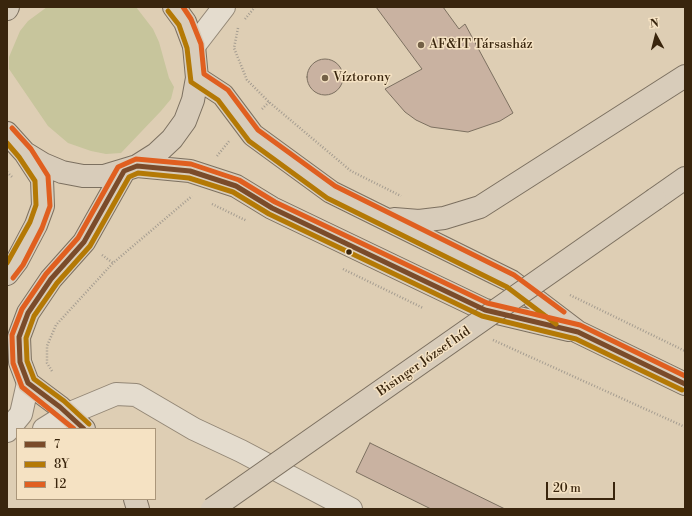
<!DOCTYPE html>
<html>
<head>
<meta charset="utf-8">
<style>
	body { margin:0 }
	#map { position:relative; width:692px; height:516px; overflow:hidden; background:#deceb4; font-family:"Libre Bodoni",serif }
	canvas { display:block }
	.frame { position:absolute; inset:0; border:8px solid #39250d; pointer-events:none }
	.legend { position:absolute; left:16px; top:428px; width:140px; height:72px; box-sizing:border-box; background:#f5e2c3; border:1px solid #aa967a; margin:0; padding:5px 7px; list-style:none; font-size:12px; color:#39250d }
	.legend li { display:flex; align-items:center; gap:8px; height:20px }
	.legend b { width:20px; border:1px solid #aa967a }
	.north { position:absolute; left:636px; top:16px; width:40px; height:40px; -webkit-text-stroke:3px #f5e2c3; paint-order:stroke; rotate:353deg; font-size:11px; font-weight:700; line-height:16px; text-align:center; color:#39250d }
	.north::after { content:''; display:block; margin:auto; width:14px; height:18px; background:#39250d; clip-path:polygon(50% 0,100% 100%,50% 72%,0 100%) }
	.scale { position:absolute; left:546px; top:482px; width:69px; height:18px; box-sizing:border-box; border:2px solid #39250d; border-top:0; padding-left:5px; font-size:12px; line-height:14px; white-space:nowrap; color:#39250d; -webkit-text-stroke:3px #f5e2c3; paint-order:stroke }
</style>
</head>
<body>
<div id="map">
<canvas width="692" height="516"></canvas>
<div class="frame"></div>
<ul class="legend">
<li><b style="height:5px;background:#7a4b2a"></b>7</li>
<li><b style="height:5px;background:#b47905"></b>8Y</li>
<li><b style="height:5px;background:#e05f20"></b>12</li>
</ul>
<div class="north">N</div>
<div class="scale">20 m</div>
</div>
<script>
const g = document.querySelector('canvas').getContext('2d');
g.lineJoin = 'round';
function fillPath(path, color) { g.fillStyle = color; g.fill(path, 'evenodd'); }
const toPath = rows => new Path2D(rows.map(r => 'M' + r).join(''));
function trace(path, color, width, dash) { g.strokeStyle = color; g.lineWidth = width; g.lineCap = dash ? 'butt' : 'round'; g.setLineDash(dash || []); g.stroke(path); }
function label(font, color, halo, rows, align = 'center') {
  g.font = font + ' "Libre Bodoni",serif'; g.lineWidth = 3; g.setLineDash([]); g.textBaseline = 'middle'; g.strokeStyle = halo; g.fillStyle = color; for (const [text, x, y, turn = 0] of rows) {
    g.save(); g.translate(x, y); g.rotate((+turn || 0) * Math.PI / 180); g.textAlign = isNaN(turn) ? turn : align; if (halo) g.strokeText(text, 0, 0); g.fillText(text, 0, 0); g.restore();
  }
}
fillPath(toPath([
	[47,7,136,7,153,29,159,42,169,78,174,87,171,99,161,111,121,153,106,154,91,151,68,143,48,126,9,69,9,57,20,31,28,21]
]), '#c7c59c');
const building = toPath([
	[376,7,443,7,459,29,465,24,513,113,500,121,468,132,431,127,416,120,405,112,385,89,422,69,376,7],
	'307 77a18 18 0 1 1 36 0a18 18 0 1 1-36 0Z',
	[370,443,505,509,431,509,356,472,370,443]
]);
fillPath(building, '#c9b2a1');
trace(building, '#7c7060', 1);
const minor = toPath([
	[194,46,224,7],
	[44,429,68,414,116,394,136,395,194,429,241,451,351,509],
	[7,431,21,414,28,383]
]);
const major = toPath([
	[7,9,8,7],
	[197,78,223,95,253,135,331,192,511,281,578,332,685,384],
	[7,133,25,153,42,179,43,206,36,225,17,261,7,274],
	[25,153,43,164,62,172,83,176,104,176,137,166,156,154,172,139,185,121,193,100,197,78,194,46,185,22,174,7],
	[137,166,190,171,236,186,272,208,485,310,569,330],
	[655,199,685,178],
	[394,219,419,221,444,218,480,207,685,76],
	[84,429,60,407,28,383,20,362,19,337,28,313,51,279,84,242,124,171],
	[135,499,138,509]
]);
trace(minor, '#938776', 24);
trace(major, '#7c7060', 24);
trace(toPath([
	[245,19,255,7],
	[238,28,234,48,247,80,269,102,351,171,401,196],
	[262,109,269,102],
	[217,156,230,140],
	[7,172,12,177],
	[212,204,247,221],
	[102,255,113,263],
	[343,269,423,308],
	[570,295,685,351],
	[493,340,685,427],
	[52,371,47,363,47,346,56,325,113,263,192,196]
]), '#a49c90', 2.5, [1, 2]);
trace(minor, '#e4dcce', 22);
trace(major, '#d8ccba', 22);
const majorBridge = toPath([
	[212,509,655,199]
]);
trace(majorBridge, '#7c7060', 24, []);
trace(majorBridge, '#d8ccba', 22);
trace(toPath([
	[84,429,60,407,28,383,20,362,19,337,28,313,51,279,84,242,124,171,137,166,190,171,236,186,272,208,485,310,578,332,685,384]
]), '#7a4b2a', 5);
trace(toPath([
	[168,11,179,25,187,48,191,82,218,100,249,141,327,198,507,287,556,324],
	[7,143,19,157,35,181,36,205,30,222,7,263],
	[89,424,64,401,34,379,27,361,26,338,34,316,57,283,90,246,129,177,138,173,189,178,233,192,269,214,482,316,576,339,682,390]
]), '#b47905', 5);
trace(toPath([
	[183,7,191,19,201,44,204,74,228,90,258,130,335,186,514,275,564,312],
	[12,128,31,149,48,176,50,206,42,228,23,265,13,278],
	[74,429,22,387,13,363,12,335,22,309,46,274,78,238,118,167,136,159,191,164,239,180,275,202,487,303,580,325,685,376]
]), '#e05f20', 5);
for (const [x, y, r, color] of [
	[421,45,4,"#736047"],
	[325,78,4,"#736047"],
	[349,252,3.5,"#39250d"]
]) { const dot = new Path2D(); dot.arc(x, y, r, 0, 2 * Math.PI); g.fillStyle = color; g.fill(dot); trace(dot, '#f5e2c3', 1.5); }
label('13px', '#39250d', '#f5e2c3', [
	["AF&IT Társasház",429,45],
	["Víztorony",333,78]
], 'left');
label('13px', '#39250d', '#f5e2c3', [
	["Bisinger József híd",424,362,-35]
]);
</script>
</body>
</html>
